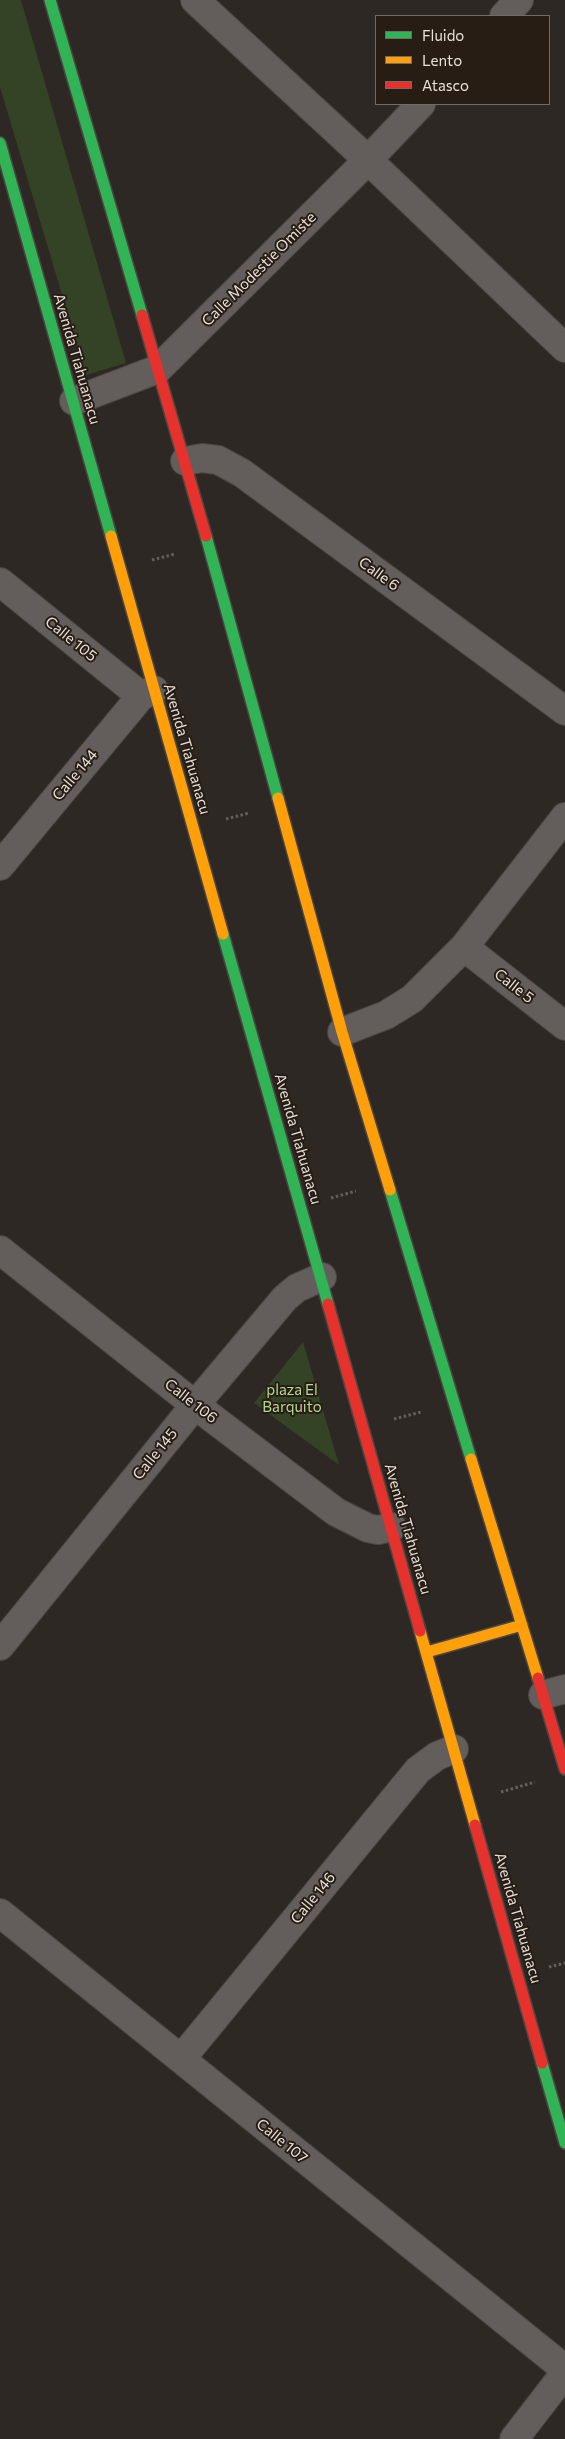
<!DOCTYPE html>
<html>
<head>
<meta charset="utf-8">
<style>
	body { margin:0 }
	#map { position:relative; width:565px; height:2439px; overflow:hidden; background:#2d2823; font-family:Commissioner,sans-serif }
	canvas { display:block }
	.legend { position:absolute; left:375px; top:15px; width:175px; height:90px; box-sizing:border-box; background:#271d15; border:1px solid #746b64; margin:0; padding:6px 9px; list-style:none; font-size:15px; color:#e7e0da }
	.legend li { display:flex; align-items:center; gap:10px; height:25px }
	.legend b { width:25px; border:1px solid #746b64 }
</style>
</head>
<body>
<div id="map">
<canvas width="565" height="2439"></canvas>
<ul class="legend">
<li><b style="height:6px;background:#30b455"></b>Fluido</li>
<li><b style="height:6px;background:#ff9f0a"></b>Lento</li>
<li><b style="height:6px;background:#e5322d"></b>Atasco</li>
</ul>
</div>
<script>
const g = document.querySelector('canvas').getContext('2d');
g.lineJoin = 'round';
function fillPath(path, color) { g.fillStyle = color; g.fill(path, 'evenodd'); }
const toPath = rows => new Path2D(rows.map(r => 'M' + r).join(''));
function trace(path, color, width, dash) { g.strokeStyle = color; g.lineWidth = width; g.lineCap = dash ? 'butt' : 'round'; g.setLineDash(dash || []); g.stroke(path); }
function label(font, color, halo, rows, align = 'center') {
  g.font = font + ' Commissioner,sans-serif'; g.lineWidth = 4; g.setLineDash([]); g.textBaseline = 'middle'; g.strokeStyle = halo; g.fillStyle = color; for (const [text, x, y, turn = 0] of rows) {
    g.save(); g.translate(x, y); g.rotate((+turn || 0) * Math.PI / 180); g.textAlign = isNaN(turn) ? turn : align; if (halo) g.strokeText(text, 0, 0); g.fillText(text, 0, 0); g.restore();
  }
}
fillPath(toPath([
	[0,0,21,0,126,363,86,375,0,87],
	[303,1342,339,1465,254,1403]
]), '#344325');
const street = toPath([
	[195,0,368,160,565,348],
	[504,16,519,0],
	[74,401,158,369,368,160,421,104],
	[185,461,202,458,218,460,242,473,565,711],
	[0,582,141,696],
	[0,866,141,696,154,690],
	[464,947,565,1026],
	[342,1032,386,1015,412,999,464,947,565,817],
	[0,1250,195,1405,336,1512,368,1528,378,1530,392,1527],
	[0,1646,195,1405,285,1298,297,1288,322,1277],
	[543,1695,565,1689],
	[0,1913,565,2369],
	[181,2059,418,1770,437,1756,454,1749],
	[514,2439,565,2373]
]);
const fast = toPath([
	[50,0,142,315],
	[0,143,111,536],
	[206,536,278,798],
	[223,934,328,1304],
	[390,1190,471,1459],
	[542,2063,565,2143]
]);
const slow = toPath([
	[111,536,223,934],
	[278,798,342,1032,390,1190],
	[471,1459,538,1678],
	[420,1631,475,1825],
	[427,1652,522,1625]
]);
const jam = toPath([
	[142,315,206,536],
	[328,1304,420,1631],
	[538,1678,565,1769],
	[475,1825,542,2063]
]);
trace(street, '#4b4642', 30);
trace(fast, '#4b4642', 14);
trace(slow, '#4b4642', 14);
trace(jam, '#4b4642', 14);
trace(toPath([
	[152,560,175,554],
	[226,819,249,813],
	[331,1198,356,1191],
	[394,1419,421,1412],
	[501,1792,535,1782],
	[549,1967,565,1963]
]), '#64605d', 3, [2.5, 2.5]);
trace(street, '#635e5b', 28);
trace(fast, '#30b455', 11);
trace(slow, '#ff9f0a', 11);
trace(jam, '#e5322d', 11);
label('15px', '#e7e0da', '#271d15', [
	["Calle Modestie Omiste",259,269,-45],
	["Avenida Tiahuanacu",77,359,74],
	["Calle 6",379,574,36],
	["Calle 105",71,639,39],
	["Avenida Tiahuanacu",187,749,74],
	["Calle 144",75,775,-50],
	["Calle 5",514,986,38],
	["Avenida Tiahuanacu",298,1139,74],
	["Calle 106",191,1401,38],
	["Calle 145",155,1454,-51],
	["Avenida Tiahuanacu",408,1529,74],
	["Calle 146",313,1898,-51],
	["Avenida Tiahuanacu",518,1918,74],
	["Calle 107",282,2141,39]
]);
label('15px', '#b3d995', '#271d15', [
	["plaza El",292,1390],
	["Barquito",292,1407]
]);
</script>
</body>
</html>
